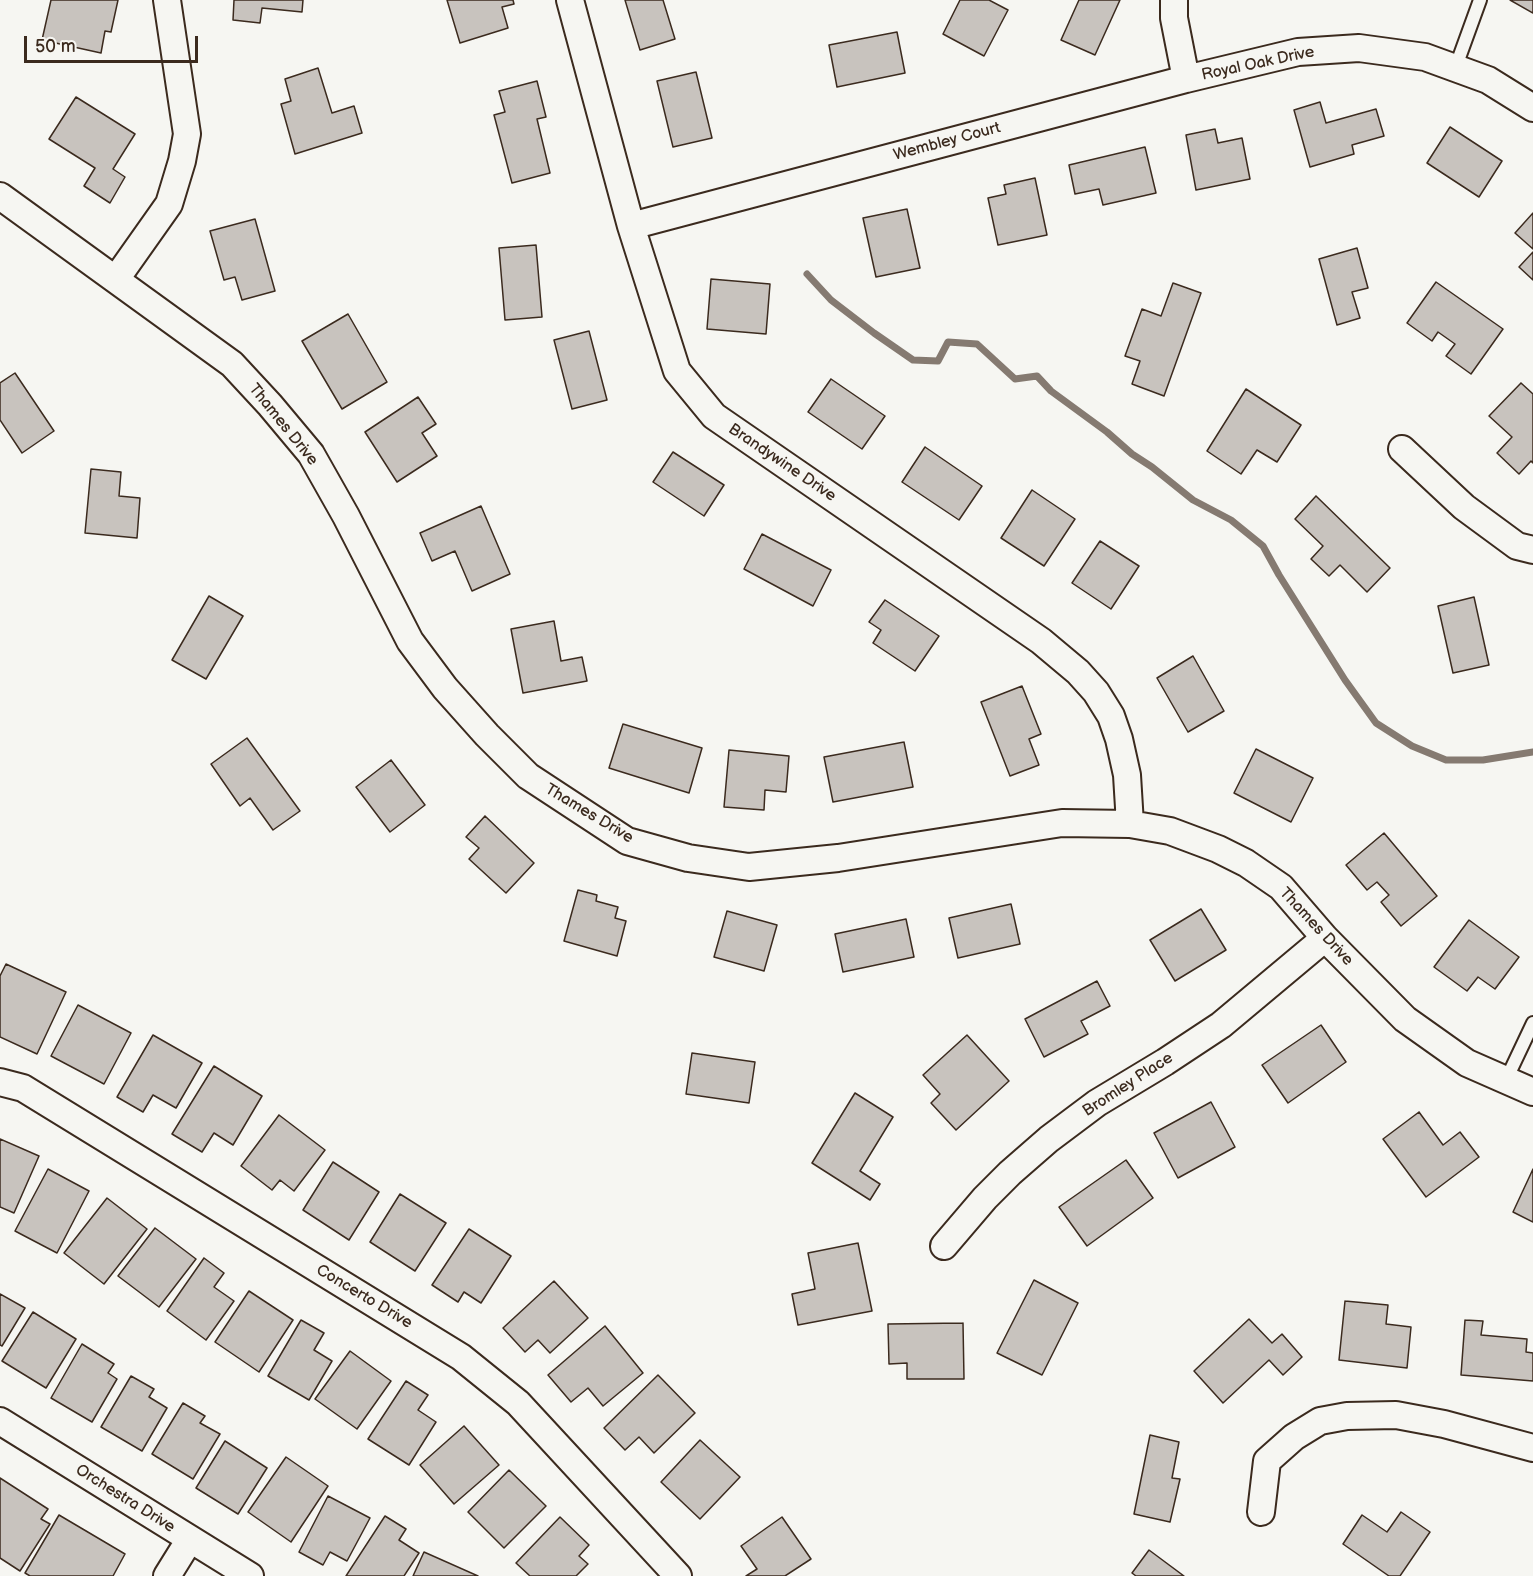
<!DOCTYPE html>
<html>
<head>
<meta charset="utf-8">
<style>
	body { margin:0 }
	#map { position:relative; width:1533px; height:1576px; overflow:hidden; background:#f6f6f2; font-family:"Balsamiq Sans",sans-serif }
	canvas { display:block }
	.scale { position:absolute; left:24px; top:36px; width:174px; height:27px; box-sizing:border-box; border:3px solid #3b2a1e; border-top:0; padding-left:8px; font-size:18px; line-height:21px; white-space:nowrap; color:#3b2a1e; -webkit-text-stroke:4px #f6f6f2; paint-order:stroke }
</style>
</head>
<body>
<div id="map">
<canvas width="1533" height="1576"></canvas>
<div class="scale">50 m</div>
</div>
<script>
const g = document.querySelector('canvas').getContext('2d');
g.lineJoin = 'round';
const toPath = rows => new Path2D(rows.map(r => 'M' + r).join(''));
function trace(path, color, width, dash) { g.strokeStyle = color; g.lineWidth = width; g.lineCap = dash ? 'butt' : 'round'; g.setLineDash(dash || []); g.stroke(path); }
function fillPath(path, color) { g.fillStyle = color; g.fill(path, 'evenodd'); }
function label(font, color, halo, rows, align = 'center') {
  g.font = font + ' "Balsamiq Sans",sans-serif'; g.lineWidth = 4.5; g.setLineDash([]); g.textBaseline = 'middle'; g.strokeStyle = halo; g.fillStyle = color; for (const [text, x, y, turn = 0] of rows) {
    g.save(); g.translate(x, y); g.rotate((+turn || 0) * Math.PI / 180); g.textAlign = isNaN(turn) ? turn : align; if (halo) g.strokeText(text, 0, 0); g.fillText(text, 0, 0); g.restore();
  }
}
trace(toPath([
	[807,274,831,300,874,333,913,360,938,361,948,342,977,344,1015,379,1037,376,1051,391,1107,432,1132,454,1152,467,1193,500,1231,520,1263,546,1279,575,1345,680,1376,723,1412,746,1446,760,1483,760,1533,752]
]), '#857a71', 7);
const building = toPath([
	[51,0,118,0,111,32,105,31,101,53,42,40,51,0],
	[234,0,303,0,302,12,262,8,260,23,233,20,234,0],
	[447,0,513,0,514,4,502,7,508,28,460,43,447,0],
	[625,0,663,0,675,39,640,50,625,0],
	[960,0,989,0,1008,10,984,56,943,34,960,0],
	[1079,0,1120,0,1095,55,1061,40,1079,0],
	[1510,0,1533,0,1533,13,1510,0],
	[897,32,905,73,837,87,829,45,897,32],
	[318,68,332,113,354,106,362,133,295,154,281,104,291,101,285,79,318,68],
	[696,72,712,138,673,147,657,81,696,72],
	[537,81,546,117,537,119,550,173,512,183,494,115,505,112,499,91,537,81],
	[76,97,135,134,113,169,125,177,110,203,84,186,95,168,49,139,76,97],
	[1320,102,1326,123,1376,109,1384,136,1352,145,1354,154,1310,167,1294,110,1320,102],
	[1450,127,1502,161,1479,197,1427,163,1450,127],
	[1215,129,1218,143,1242,138,1250,179,1196,190,1186,135,1215,129],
	[1145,147,1156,193,1103,205,1099,189,1075,194,1069,165,1145,147],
	[1035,178,1047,235,998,245,988,198,1006,194,1004,185,1035,178],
	[907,209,920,268,876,277,863,218,907,209],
	[1533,213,1533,249,1515,233,1533,213],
	[255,219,275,291,242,300,235,277,224,280,210,231,255,219],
	[536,245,542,317,505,320,499,248,536,245],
	[1357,248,1368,288,1352,292,1360,318,1337,325,1319,259,1357,248],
	[1533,252,1533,280,1519,267,1533,252],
	[711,279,770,284,766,334,707,329,711,279],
	[1436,282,1503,329,1471,374,1446,356,1455,344,1438,332,1432,341,1407,323,1436,282],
	[1173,283,1201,293,1164,396,1132,384,1140,361,1125,356,1142,309,1161,316,1173,283],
	[348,314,387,382,342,409,302,341,348,314],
	[589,331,607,400,572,409,554,340,589,331],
	[15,373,54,431,22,453,0,420,0,383,15,373],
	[831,379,885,416,862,449,808,412,831,379],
	[1521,383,1533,394,1533,463,1531,461,1519,474,1497,453,1512,437,1489,416,1521,383],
	[1246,389,1301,425,1277,462,1257,450,1241,474,1207,451,1246,389],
	[418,397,436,424,422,433,437,456,397,482,365,432,418,397],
	[925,447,982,486,959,520,902,482,925,447],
	[673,452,724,485,704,516,653,482,673,452],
	[91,469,121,472,119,496,140,498,137,538,85,533,91,469],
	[1032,490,1075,519,1044,566,1001,538,1032,490],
	[1316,496,1390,568,1367,592,1340,565,1329,576,1311,559,1323,546,1295,519,1316,496],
	[481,506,510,574,472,591,455,551,432,561,420,533,481,506],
	[762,534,831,570,813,606,744,569,762,534],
	[1100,541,1139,566,1111,609,1072,583,1100,541],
	[209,596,243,616,206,679,172,660,209,596],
	[1474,597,1489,665,1453,673,1438,606,1474,597],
	[885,600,939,636,915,671,873,643,881,630,869,622,885,600],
	[554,621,561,661,582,657,587,681,523,693,511,629,554,621],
	[1193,656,1224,711,1188,732,1157,678,1193,656],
	[1022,686,1041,734,1029,739,1039,765,1010,776,981,702,1022,686],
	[623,724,702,748,689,793,609,768,623,724],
	[247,738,300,811,273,830,250,798,240,806,211,764,247,738],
	[904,742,913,787,833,802,824,757,904,742],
	[1256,749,1313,778,1291,822,1234,793,1256,749],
	[729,750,789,756,786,792,765,790,764,810,724,807,729,750],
	[391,760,425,805,390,832,356,787,391,760],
	[485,816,534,863,506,893,469,859,479,848,466,837,485,816],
	[1384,833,1437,896,1401,926,1381,902,1389,895,1377,882,1367,890,1346,865,1384,833],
	[578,890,597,895,596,901,618,907,615,918,626,921,617,956,564,941,578,890],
	[1011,904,1020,944,958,958,949,918,1011,904],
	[1201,909,1226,950,1175,981,1150,940,1201,909],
	[727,911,777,925,764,971,714,957,727,911],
	[906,919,914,957,843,972,835,934,906,919],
	[1469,920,1519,957,1495,989,1478,977,1467,991,1434,967,1469,920],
	[6,964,66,992,37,1054,0,1037,0,976,6,964],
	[1097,981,1110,1006,1081,1021,1088,1034,1044,1057,1025,1019,1097,981],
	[78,1005,131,1033,104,1084,51,1056,78,1005],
	[1321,1025,1346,1062,1288,1103,1262,1065,1321,1025],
	[153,1035,202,1063,176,1108,153,1095,143,1112,117,1097,153,1035],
	[967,1035,1009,1081,956,1130,931,1103,940,1094,923,1075,967,1035],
	[692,1053,755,1062,749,1103,686,1094,692,1053],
	[214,1066,262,1096,233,1145,214,1133,202,1152,172,1134,214,1066],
	[855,1093,893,1117,860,1171,880,1184,870,1200,812,1163,855,1093],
	[1211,1102,1235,1147,1178,1178,1154,1133,1211,1102],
	[1419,1112,1443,1145,1460,1132,1479,1157,1426,1197,1383,1139,1419,1112],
	[279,1115,325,1150,294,1191,280,1180,272,1190,241,1166,279,1115],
	[0,1139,39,1156,14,1213,0,1207,0,1139],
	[1126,1160,1153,1198,1087,1246,1059,1207,1126,1160],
	[333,1162,379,1192,349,1240,303,1210,333,1162],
	[48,1169,89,1191,57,1253,15,1231,48,1169],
	[1533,1169,1533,1222,1513,1212,1533,1169],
	[400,1194,446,1223,415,1271,370,1242,400,1194],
	[107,1198,147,1229,104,1284,64,1253,107,1198],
	[155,1228,196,1259,159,1307,118,1276,155,1228],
	[469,1229,511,1256,481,1303,464,1292,458,1302,432,1285,469,1229],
	[858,1243,872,1311,798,1325,792,1294,815,1289,808,1253,858,1243],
	[204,1258,224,1273,214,1287,234,1301,206,1340,167,1311,204,1258],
	[1034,1280,1078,1303,1042,1375,997,1353,1034,1280],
	[554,1281,588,1318,550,1353,538,1340,525,1352,503,1328,554,1281],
	[249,1291,293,1320,259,1372,215,1342,249,1291],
	[0,1294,25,1308,2,1346,0,1345,0,1294],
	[1345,1301,1388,1305,1386,1324,1411,1327,1407,1368,1339,1360,1345,1301],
	[33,1312,76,1339,46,1388,2,1361,33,1312],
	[1249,1319,1272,1343,1282,1334,1302,1357,1283,1375,1269,1360,1223,1403,1194,1371,1249,1319],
	[301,1320,324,1333,314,1350,332,1361,309,1400,268,1376,301,1320],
	[1465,1320,1483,1321,1481,1335,1527,1339,1526,1352,1533,1353,1533,1381,1461,1375,1465,1320],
	[963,1323,964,1379,907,1379,907,1363,889,1364,888,1324,963,1323],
	[605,1326,643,1373,603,1406,588,1388,571,1402,548,1375,605,1326],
	[82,1344,114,1364,108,1373,117,1379,92,1422,51,1398,82,1344],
	[350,1351,391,1381,357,1429,315,1399,350,1351],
	[658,1375,695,1413,654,1453,639,1437,625,1450,604,1428,658,1375],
	[131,1376,154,1389,149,1397,167,1408,142,1451,101,1427,131,1376],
	[406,1381,428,1395,418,1410,436,1422,409,1465,368,1439,406,1381],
	[183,1403,205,1416,200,1423,220,1434,193,1479,152,1454,183,1403],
	[464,1426,499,1465,454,1504,420,1465,464,1426],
	[1150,1435,1179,1442,1172,1478,1180,1479,1170,1522,1134,1514,1150,1435],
	[700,1440,740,1477,700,1519,661,1482,700,1440],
	[225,1441,267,1468,238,1514,196,1488,225,1441],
	[286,1457,328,1486,291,1542,248,1512,286,1457],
	[509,1470,546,1506,504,1548,468,1512,509,1470],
	[0,1478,48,1509,41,1519,50,1524,20,1571,0,1558,0,1478],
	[328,1496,370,1518,347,1561,330,1552,323,1565,299,1552,328,1496],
	[1401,1512,1430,1532,1400,1576,1389,1576,1343,1544,1362,1515,1387,1532,1401,1512],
	[59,1515,125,1554,113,1576,30,1576,25,1573,59,1515],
	[385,1516,406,1529,399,1540,419,1553,404,1576,346,1576,385,1516],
	[560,1517,589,1545,579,1556,588,1564,576,1576,530,1576,516,1563,560,1517],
	[782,1517,811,1559,785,1576,746,1576,757,1569,741,1546,782,1517],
	[1149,1550,1184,1576,1136,1576,1132,1573,1149,1550],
	[424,1552,478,1576,413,1576,424,1552]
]);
fillPath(building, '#c8c3be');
trace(building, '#3b2a1e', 1.5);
const lane = toPath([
	[1455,69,1480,0],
	[1506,1080,1533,1023]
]);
const street = toPath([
	[570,0,631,226,677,371,714,416,1041,641,1078,672,1096,692,1111,716,1119,739,1127,775,1130,824],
	[1174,0,1174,18,1186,79],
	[0,196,232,364,270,405,311,454,346,516,410,641,445,688,487,735,528,776,627,841,688,858,749,867,838,858,1062,823,1130,824,1170,831,1218,849,1246,863,1281,887,1325,938,1405,1019,1467,1063,1533,1092],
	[631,226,1186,79,1298,52,1359,48,1425,57,1488,80,1533,108],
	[116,279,169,204,182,161,187,134,167,0],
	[1402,449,1464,507,1517,546,1533,550],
	[0,1082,23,1088,461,1357,518,1403,678,1576],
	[944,1246,985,1198,1010,1173,1049,1139,1097,1103,1165,1062,1221,1025,1325,938],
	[0,1421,250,1576],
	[1261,1512,1267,1461,1294,1437,1320,1421,1347,1416,1396,1415,1444,1424,1533,1448],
	[167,1576,190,1539]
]);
trace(lane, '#3b2a1e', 16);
trace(street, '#3b2a1e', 30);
trace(lane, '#f6f6f2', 12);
trace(street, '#f6f6f2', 26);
label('16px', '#3b2a1e', '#f6f6f2', [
	["Royal Oak Drive",1258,64,-12],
	["Wembley Court",947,142,-15],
	["Thames Drive",283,425,51],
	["Brandywine Drive",782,463,34],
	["Thames Drive",589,814,31],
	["Thames Drive",1316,927,47],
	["Bromley Place",1128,1085,-33],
	["Concerto Drive",364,1297,31],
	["Orchestra Drive",125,1499,32]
]);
</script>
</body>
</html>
